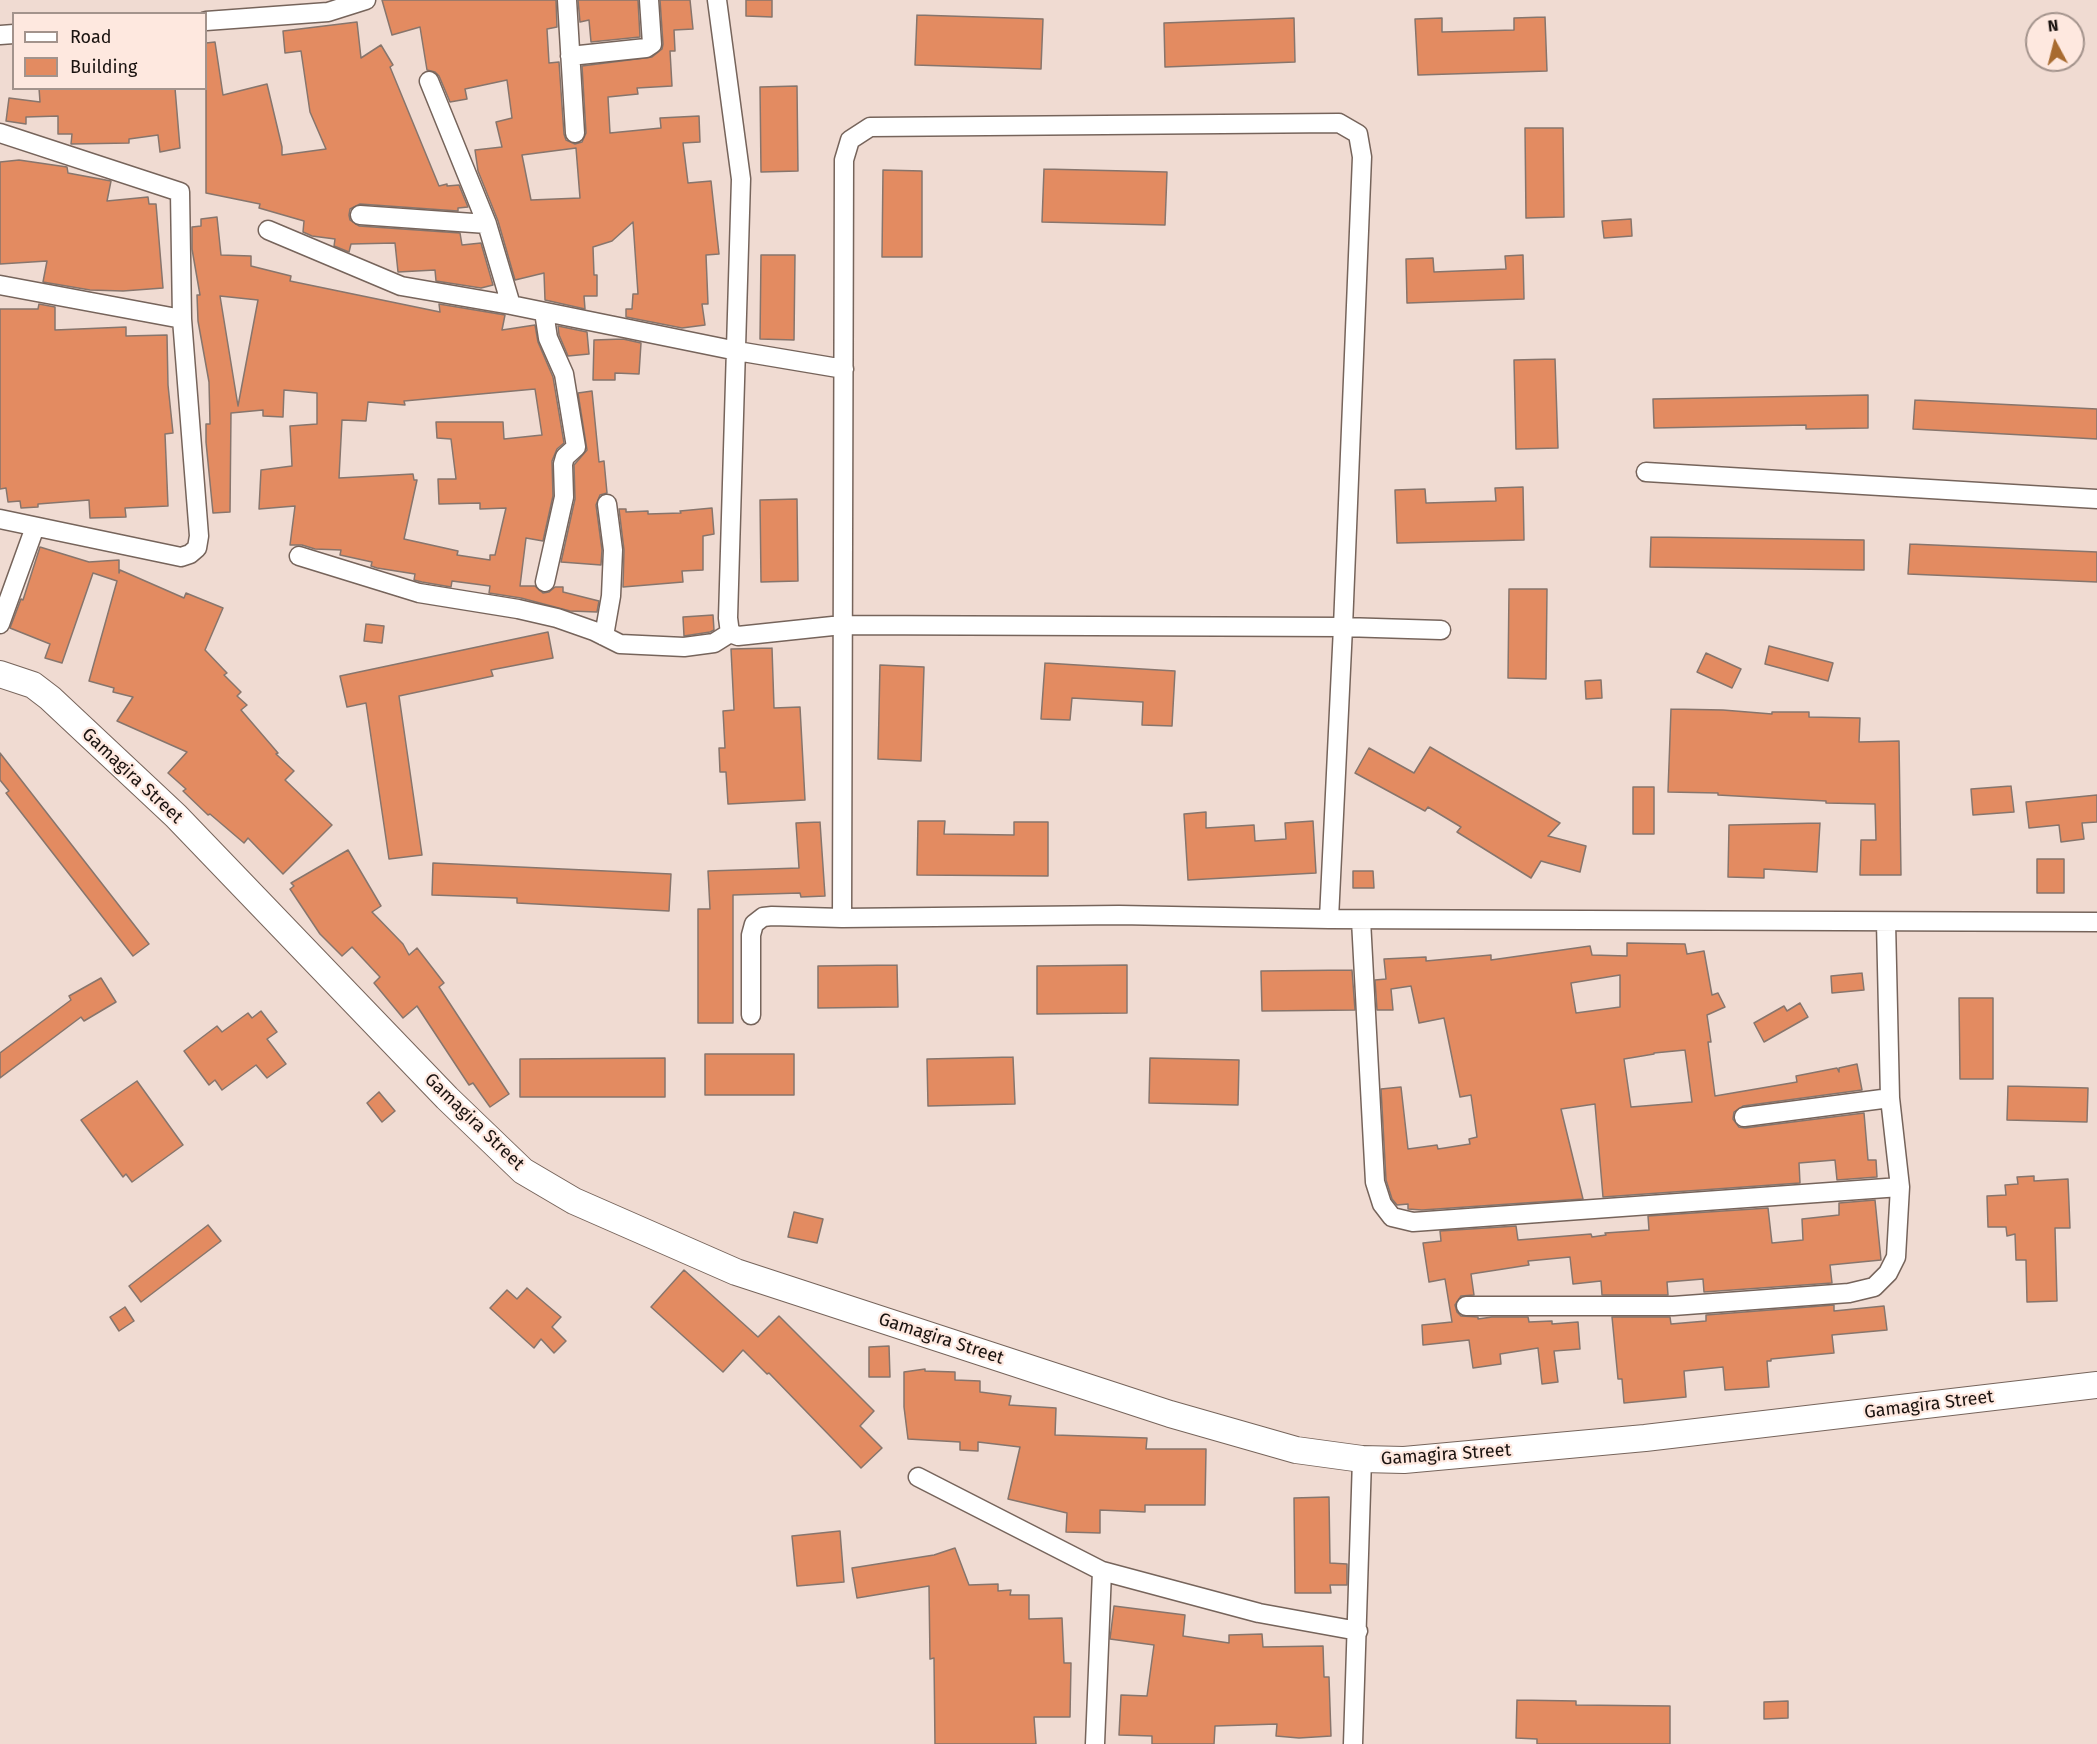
<!DOCTYPE html>
<html>
<head>
<meta charset="utf-8">
<style>
	body { margin:0 }
	#map { position:relative; width:2097px; height:1744px; overflow:hidden; background:#f0dbd2; font-family:"Fira Sans",sans-serif }
	canvas { display:block }
	.legend { position:absolute; left:12px; top:12px; width:195px; height:78px; box-sizing:border-box; background:#fee8df; border:2px solid #a3938c; margin:0; padding:8px 10px; list-style:none; font-size:18px; color:#1a1310 }
	.legend li { display:flex; align-items:center; gap:12px; height:30px }
	.legend b { width:30px; border:2px solid #a3938c }
	.north { position:absolute; left:2025px; top:12px; width:60px; height:60px; box-sizing:border-box; background:#fee8df; border:2px solid #a3938c; border-radius:50%; rotate:353deg; font-size:16px; font-weight:700; line-height:24px; text-align:center; color:#1a1310 }
	.north::after { content:''; display:block; margin:auto; width:21px; height:27px; background:#a86b30; clip-path:polygon(50% 0,100% 100%,50% 72%,0 100%) }
</style>
</head>
<body>
<div id="map">
<canvas width="2097" height="1744"></canvas>
<ul class="legend">
<li><b style="height:8px;background:#fff"></b>Road</li>
<li><b style="height:16px;background:#e38b61"></b>Building</li>
</ul>
<div class="north">N</div>
</div>
<script>
const g = document.querySelector('canvas').getContext('2d');
g.lineJoin = 'round';
function fillPath(path, color) { g.fillStyle = color; g.fill(path, 'evenodd'); }
const toPath = rows => new Path2D(rows.map(r => 'M' + r).join(''));
function trace(path, color, width, dash) { g.strokeStyle = color; g.lineWidth = width; g.lineCap = dash ? 'butt' : 'round'; g.setLineDash(dash || []); g.stroke(path); }
function label(font, color, halo, rows, align = 'center') {
  g.font = font + ' "Fira Sans",sans-serif'; g.lineWidth = 4.5; g.setLineDash([]); g.textBaseline = 'middle'; g.strokeStyle = halo; g.fillStyle = color; for (const [text, x, y, turn = 0] of rows) {
    g.save(); g.translate(x, y); g.rotate((+turn || 0) * Math.PI / 180); g.textAlign = isNaN(turn) ? turn : align; if (halo) g.strokeText(text, 0, 0); g.fillText(text, 0, 0); g.restore();
  }
}
const building = toPath([
	[382,0,556,0,557,27,547,29,549,63,559,62,564,134,566,140,575,144,582,142,586,133,582,66,652,57,662,49,663,44,660,0,690,0,693,29,674,30,675,51,670,51,672,86,637,88,638,94,608,97,610,133,661,128,660,118,699,116,700,142,683,143,688,183,711,181,719,254,706,255,708,304,702,304,705,325,682,328,626,317,626,309,632,309,633,294,638,294,633,222,612,241,593,247,594,275,597,275,597,296,584,296,585,309,545,300,544,273,515,280,498,221,478,171,475,150,502,147,496,122,512,118,507,80,465,89,467,99,450,102,439,76,435,72,427,70,420,27,392,35,382,0],
	[576,148,580,198,531,200,522,155,576,148],
	[578,0,638,0,640,37,591,42,589,20,580,22,578,0],
	[746,0,772,0,772,17,746,16,746,0],
	[917,15,1043,19,1041,69,915,65,917,15],
	[1545,17,1547,71,1418,75,1415,19,1442,18,1442,32,1514,30,1514,18,1545,17],
	[1294,18,1295,62,1165,67,1164,23,1294,18],
	[357,22,361,58,381,45,393,65,390,67,439,186,447,184,447,186,459,185,468,207,458,208,458,211,360,204,350,209,349,215,350,220,359,226,460,233,462,245,481,243,493,285,481,288,436,281,435,270,398,272,395,243,351,244,349,252,334,246,335,239,312,236,303,232,304,221,259,208,260,204,206,193,206,43,215,42,223,95,267,84,282,147,282,155,326,149,310,112,301,51,285,53,283,31,357,22],
	[797,86,798,171,761,172,760,87,797,86],
	[39,88,175,88,180,148,160,152,158,135,129,139,129,143,71,144,72,134,58,134,58,116,26,117,26,124,6,121,9,98,40,102,39,88],
	[1525,128,1563,128,1564,217,1526,218,1525,128],
	[19,160,67,167,68,173,111,181,107,201,148,197,149,204,156,204,163,288,123,291,90,290,43,282,47,261,0,264,0,162,19,160],
	[1044,169,1167,172,1165,225,1042,222,1044,169],
	[883,170,922,171,922,257,882,257,883,170],
	[217,217,221,255,251,256,251,266,291,276,290,281,440,312,439,304,505,315,502,330,535,325,538,342,553,377,564,443,557,449,552,461,553,496,543,541,526,538,520,586,535,586,543,593,549,592,555,587,563,587,563,592,599,601,597,612,570,611,521,598,489,593,490,586,452,581,451,587,422,582,414,580,415,574,377,568,371,566,372,562,340,555,341,550,315,549,302,545,290,545,295,506,259,509,261,470,292,466,290,426,317,424,317,393,284,390,283,417,263,416,263,410,231,413,230,512,213,513,206,442,206,424,210,424,209,382,198,321,197,295,200,295,192,249,192,227,201,226,201,219,217,217],
	[220,296,258,300,238,406,220,296],
	[535,389,542,435,504,439,503,422,436,422,437,438,451,439,456,479,438,479,439,504,480,503,480,509,506,508,495,555,490,555,490,560,457,555,458,551,404,539,417,480,414,480,413,474,339,478,342,420,366,421,368,402,405,405,404,401,535,389],
	[1631,219,1632,236,1604,238,1602,221,1631,219],
	[761,255,795,255,794,340,760,339,761,255],
	[1523,255,1524,299,1407,303,1406,259,1433,258,1434,272,1506,269,1505,256,1523,255],
	[39,304,55,307,55,330,126,327,126,336,167,335,168,385,173,433,165,434,168,506,125,508,126,517,90,518,89,500,38,504,38,507,21,508,20,501,8,502,6,488,0,489,0,309,38,309,39,304],
	[558,326,587,332,589,354,568,356,559,335,558,326],
	[623,339,641,343,639,374,615,373,615,380,593,380,594,340,623,339],
	[1555,359,1558,448,1516,449,1514,360,1555,359],
	[592,391,599,462,604,461,607,493,600,495,596,505,602,550,601,565,561,562,575,499,574,465,587,450,578,393,592,391],
	[1868,395,1868,428,1806,429,1806,425,1654,428,1653,399,1868,395],
	[1915,400,2097,409,2097,439,1913,429,1915,400],
	[1523,487,1524,540,1397,543,1395,490,1425,489,1426,503,1496,501,1495,488,1523,487],
	[797,499,798,581,761,582,760,500,797,499],
	[712,508,714,534,703,536,703,570,682,571,683,582,623,587,624,550,619,509,626,509,626,512,648,511,648,514,681,513,680,511,712,508],
	[1651,537,1864,540,1864,570,1650,567,1651,537],
	[1910,544,2097,552,2097,582,1908,574,1910,544],
	[40,547,89,562,119,560,119,573,120,570,184,598,186,593,223,608,205,650,227,673,224,675,241,692,237,696,247,705,241,710,278,753,276,754,294,771,285,780,332,825,283,874,248,838,244,843,210,814,208,815,183,791,186,789,168,773,187,752,117,721,133,697,113,692,114,688,89,681,117,581,93,573,62,663,45,658,50,644,10,628,21,599,23,600,40,547],
	[1509,589,1547,589,1546,679,1508,678,1509,589],
	[713,615,714,630,710,632,684,636,683,617,713,615],
	[366,624,384,626,382,643,364,641,366,624],
	[548,632,553,658,491,670,493,676,399,696,422,855,389,859,366,703,347,707,340,676,548,632],
	[1769,646,1833,663,1828,681,1765,664,1769,646],
	[772,648,774,708,800,707,805,800,728,804,726,772,720,772,719,748,725,748,723,711,734,710,731,649,772,648],
	[1706,653,1741,669,1732,688,1697,672,1706,653],
	[1045,663,1175,671,1172,726,1142,725,1143,702,1072,698,1070,720,1041,719,1045,663],
	[880,665,924,667,921,761,878,759,880,665],
	[1601,680,1602,698,1586,699,1585,681,1601,680],
	[1671,709,1723,710,1772,714,1772,712,1809,712,1809,717,1860,718,1859,742,1899,741,1901,875,1860,875,1861,840,1876,840,1875,804,1826,803,1826,801,1718,795,1718,793,1668,792,1671,709],
	[1430,747,1560,823,1548,836,1586,846,1580,872,1541,861,1531,878,1457,832,1461,827,1428,807,1425,811,1355,773,1369,748,1414,773,1430,747],
	[0,753,149,944,133,956,6,793,9,791,0,780,0,753],
	[2011,786,2014,812,1973,815,1971,789,2011,786],
	[1633,787,1654,787,1654,834,1633,834,1633,787],
	[2097,795,2097,822,2082,823,2084,839,2061,842,2059,825,2029,828,2026,802,2097,795],
	[1206,812,1206,828,1254,825,1255,841,1286,839,1285,823,1313,821,1316,873,1188,880,1184,814,1206,812],
	[918,821,945,821,944,834,1014,835,1014,822,1048,822,1048,876,917,875,918,821],
	[820,822,825,896,801,897,800,893,733,895,733,1023,698,1023,698,909,710,909,708,871,799,868,796,823,820,822],
	[1820,823,1817,872,1764,869,1764,878,1728,877,1729,825,1820,823],
	[348,850,381,906,372,912,403,944,409,955,417,948,444,983,439,987,509,1094,490,1107,473,1083,469,1085,417,1006,403,1018,374,983,380,977,352,947,342,956,320,934,290,889,294,886,291,883,348,850],
	[2037,859,2064,859,2064,893,2037,893,2037,859],
	[433,863,671,874,669,911,517,903,517,898,432,895,433,863],
	[1353,871,1373,871,1374,888,1353,888,1353,871],
	[1627,943,1685,944,1687,954,1704,951,1712,995,1718,993,1725,1007,1707,1015,1711,1042,1708,1042,1715,1096,1797,1082,1796,1076,1837,1068,1839,1072,1839,1068,1857,1064,1862,1090,1743,1106,1734,1112,1733,1119,1739,1127,1745,1128,1864,1113,1868,1160,1876,1160,1877,1177,1837,1180,1835,1160,1799,1163,1800,1183,1603,1197,1595,1104,1561,1109,1583,1199,1422,1210,1408,1209,1408,1204,1397,1205,1392,1199,1386,1180,1381,1089,1401,1087,1408,1149,1437,1145,1438,1149,1470,1144,1469,1139,1477,1137,1471,1095,1460,1097,1444,1018,1419,1023,1411,986,1391,989,1393,1010,1377,1010,1375,980,1386,979,1384,959,1426,957,1426,961,1491,955,1491,960,1590,946,1592,955,1627,956,1627,943],
	[1620,975,1620,1007,1576,1013,1571,983,1620,975],
	[1685,1050,1692,1102,1631,1107,1624,1059,1654,1054,1654,1053,1685,1050],
	[897,965,898,1007,818,1008,818,966,897,965],
	[1127,965,1127,1013,1037,1014,1037,966,1127,965],
	[1352,970,1355,1010,1262,1011,1261,971,1352,970],
	[1862,973,1864,990,1832,993,1831,976,1862,973],
	[101,978,116,1002,84,1021,81,1017,0,1078,0,1053,71,1000,69,996,101,978],
	[1959,998,1993,998,1993,1079,1960,1079,1959,998],
	[1800,1003,1808,1017,1764,1042,1754,1023,1784,1006,1787,1011,1800,1003],
	[261,1011,277,1032,267,1039,286,1064,267,1078,256,1065,222,1090,215,1080,209,1085,184,1051,217,1026,222,1032,248,1013,252,1018,261,1011],
	[705,1054,794,1054,794,1095,705,1095,705,1054],
	[1013,1057,1015,1104,928,1106,927,1059,1013,1057],
	[665,1058,665,1097,520,1097,520,1059,665,1058],
	[1150,1058,1239,1060,1238,1105,1149,1103,1150,1058],
	[137,1081,183,1145,132,1182,126,1174,123,1177,81,1120,137,1081],
	[2008,1086,2088,1088,2087,1122,2007,1120,2008,1086],
	[379,1092,395,1111,382,1122,367,1103,379,1092],
	[2034,1176,2034,1181,2068,1179,2070,1228,2055,1228,2057,1301,2027,1302,2026,1260,2016,1260,2015,1234,2007,1236,2006,1227,1988,1227,1987,1196,2006,1195,2005,1185,2018,1184,2017,1177,2034,1176],
	[1875,1200,1881,1260,1830,1265,1832,1283,1704,1292,1703,1279,1667,1282,1668,1295,1602,1295,1601,1281,1573,1284,1570,1257,1528,1261,1529,1265,1471,1274,1474,1295,1461,1296,1455,1305,1457,1312,1461,1316,1478,1317,1478,1319,1492,1317,1528,1317,1529,1322,1552,1321,1552,1324,1578,1322,1580,1349,1554,1351,1558,1382,1542,1384,1538,1348,1500,1354,1501,1364,1473,1368,1469,1340,1423,1345,1422,1325,1452,1322,1445,1279,1429,1282,1423,1243,1441,1241,1440,1231,1516,1226,1518,1240,1591,1234,1592,1237,1606,1235,1605,1233,1649,1230,1648,1216,1768,1208,1772,1243,1803,1240,1802,1219,1839,1215,1839,1203,1875,1200],
	[794,1212,823,1219,817,1243,788,1237,794,1212],
	[208,1225,221,1241,141,1302,129,1286,208,1225],
	[684,1270,758,1337,779,1316,874,1411,860,1426,882,1448,861,1468,769,1373,767,1374,743,1350,723,1372,651,1307,684,1270],
	[527,1288,561,1317,552,1327,566,1341,554,1353,541,1339,534,1348,490,1308,507,1290,517,1299,527,1288],
	[1834,1305,1834,1311,1884,1306,1887,1330,1832,1335,1834,1353,1771,1359,1771,1361,1767,1361,1769,1387,1725,1390,1723,1367,1684,1371,1686,1397,1624,1403,1622,1379,1618,1379,1612,1317,1670,1317,1671,1324,1706,1321,1706,1315,1834,1305],
	[125,1307,134,1321,119,1331,110,1317,125,1307],
	[889,1346,890,1377,869,1377,869,1347,889,1346],
	[925,1369,925,1371,955,1372,955,1380,980,1381,980,1392,1011,1396,1009,1405,1056,1408,1055,1435,1147,1438,1146,1449,1206,1449,1205,1505,1145,1505,1145,1512,1100,1510,1100,1533,1066,1532,1067,1513,1008,1499,1020,1447,978,1442,978,1451,960,1450,960,1442,908,1439,904,1407,904,1372,925,1369],
	[1329,1497,1330,1563,1347,1564,1347,1585,1330,1585,1331,1593,1295,1593,1294,1498,1329,1497],
	[840,1531,844,1582,797,1586,792,1536,840,1531],
	[955,1548,969,1585,998,1584,998,1591,1011,1590,1010,1595,1029,1595,1029,1619,1062,1618,1064,1663,1071,1663,1070,1717,1034,1717,1036,1744,935,1744,934,1658,930,1659,929,1586,857,1598,852,1568,934,1555,955,1548],
	[1114,1606,1185,1615,1183,1636,1229,1643,1229,1635,1262,1634,1263,1647,1323,1646,1324,1677,1329,1677,1331,1736,1299,1738,1276,1736,1277,1724,1215,1726,1214,1744,1152,1744,1152,1736,1119,1735,1121,1695,1147,1696,1154,1645,1110,1639,1114,1606],
	[1517,1700,1576,1701,1576,1705,1670,1706,1670,1744,1537,1744,1537,1739,1516,1738,1517,1700],
	[1788,1701,1788,1718,1764,1719,1764,1702,1788,1701]
]);
fillPath(building, '#e38b61');
trace(building, '#87756c', 1.5);
const street = toPath([
	[567,0,575,133],
	[717,0,741,179,728,618,730,633,738,636,842,625,1343,627,1441,630],
	[206,21,328,12,366,0],
	[0,35,14,34],
	[570,56,646,48,652,44,649,0],
	[429,81,487,224,511,305],
	[0,133,180,192,182,319,199,536,197,548,190,554,181,557,0,519],
	[360,215,487,224],
	[268,230,401,286,511,305,737,351,844,369],
	[0,285,182,319],
	[544,312,548,338,564,374,576,447,565,457,563,464,564,497,545,582],
	[1646,472,2097,499],
	[299,556,419,593,518,609,557,618,594,631,620,644,684,647,714,643,730,633],
	[0,624,35,527],
	[604,636,611,596,613,550,607,504],
	[842,918,844,160,850,140,870,127,1339,123,1358,134,1362,157,1343,627,1329,919],
	[1361,920,1375,1182,1382,1204,1392,1217,1413,1222,1900,1187,1890,1098,1886,922],
	[751,1015,751,935,754,924,763,917,772,916,842,918,1119,915,1329,919,2097,922],
	[1744,1117,1890,1098],
	[1466,1306,1673,1306,1849,1293,1874,1287,1888,1273,1896,1257,1900,1187],
	[918,1477,1102,1571,1259,1613,1358,1631],
	[1095,1744,1102,1571],
	[1353,1744,1362,1459]
]);
const secondary = toPath([
	[0,674,33,685,50,698,176,816,447,1098,523,1171,574,1201,736,1272,1170,1414,1296,1450,1362,1459,1404,1460,1645,1438,2097,1385]
]);
trace(street, '#76645b', 21);
trace(secondary, '#76645b', 28);
trace(street, '#fff', 18);
trace(secondary, '#fff', 26);
label('18px', '#1a1310', '#fee8df', [
	["Gamagira Street",132,776,43],
	["Gamagira Street",474,1122,44],
	["Gamagira Street",941,1339,18],
	["Gamagira Street",1929,1405,-7],
	["Gamagira Street",1446,1455,-4]
]);
</script>
</body>
</html>
